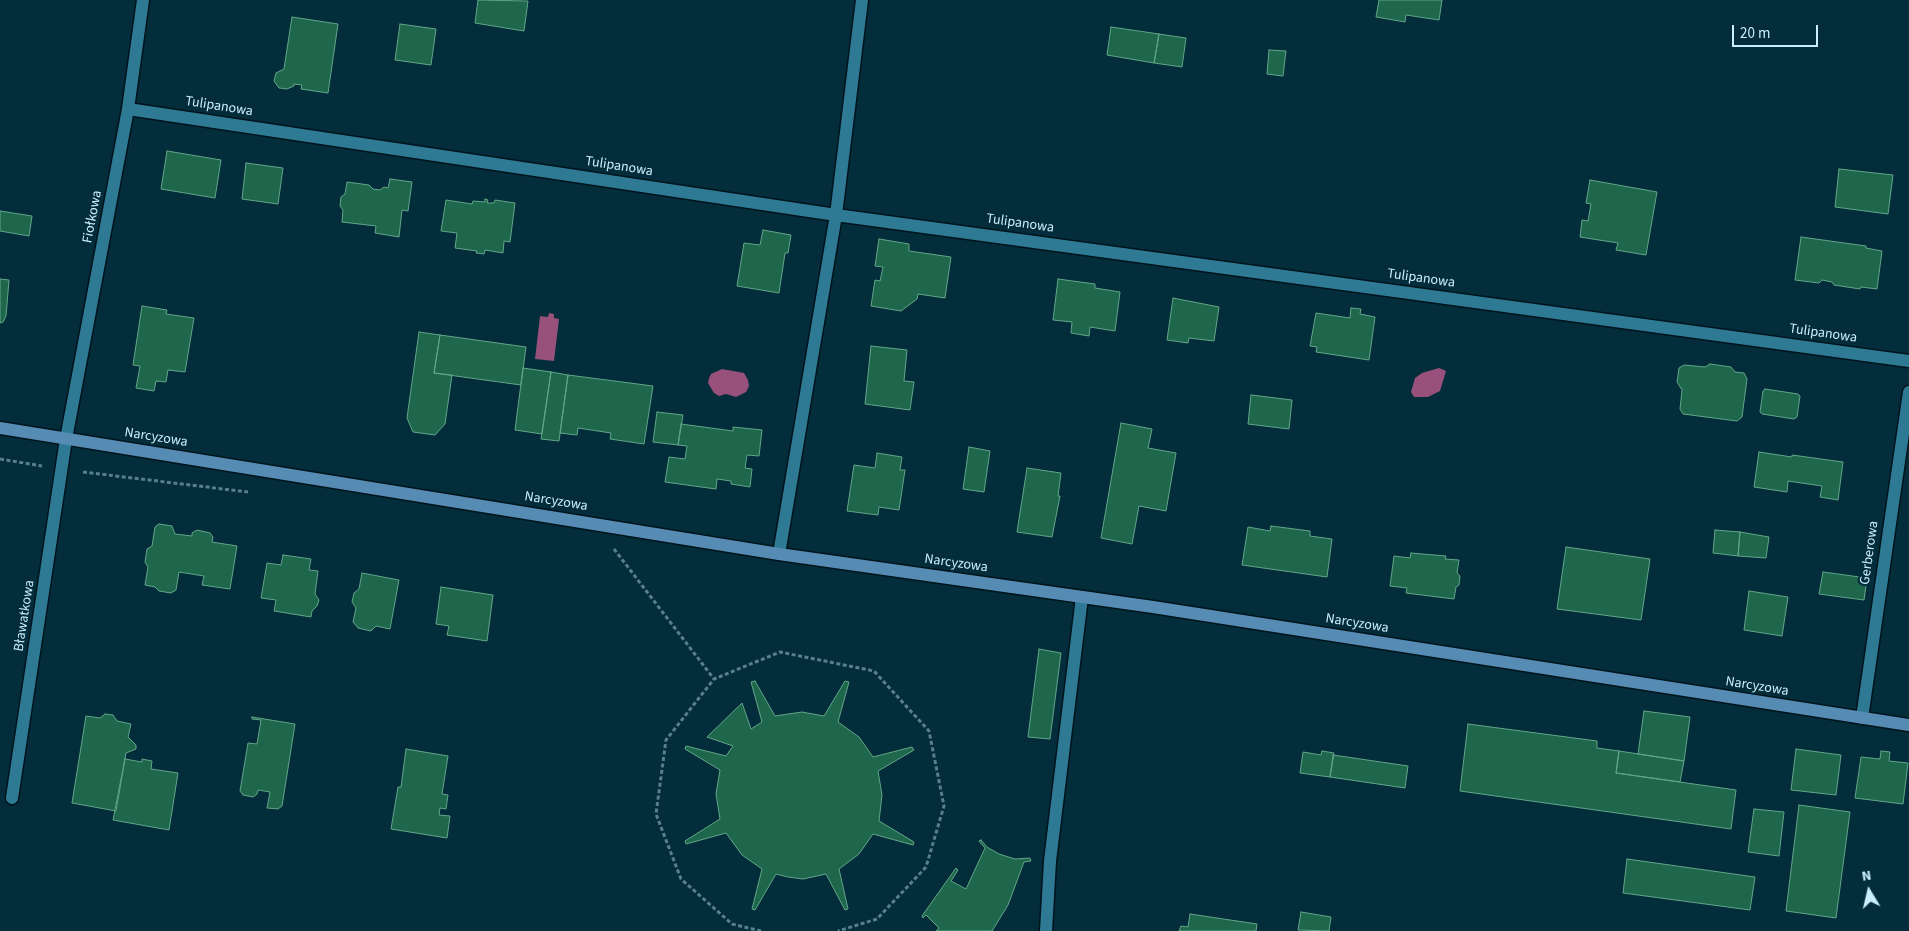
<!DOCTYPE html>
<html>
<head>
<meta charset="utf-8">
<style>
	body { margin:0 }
	#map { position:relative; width:1909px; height:931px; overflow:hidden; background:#032d3b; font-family:"Source Sans 3",sans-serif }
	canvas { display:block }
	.north { position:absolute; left:1844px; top:866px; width:50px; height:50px; -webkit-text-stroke:4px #032d3b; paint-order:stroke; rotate:351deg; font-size:14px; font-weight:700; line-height:20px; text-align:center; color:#cbeefc }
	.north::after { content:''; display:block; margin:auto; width:18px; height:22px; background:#cbeefc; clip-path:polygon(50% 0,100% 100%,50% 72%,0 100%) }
	.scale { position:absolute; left:1732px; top:25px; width:86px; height:22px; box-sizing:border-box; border:2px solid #cbeefc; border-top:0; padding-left:6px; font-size:15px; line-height:18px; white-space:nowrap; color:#cbeefc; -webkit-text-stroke:4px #032d3b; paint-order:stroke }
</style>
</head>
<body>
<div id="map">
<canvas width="1909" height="931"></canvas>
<div class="north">N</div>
<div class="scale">20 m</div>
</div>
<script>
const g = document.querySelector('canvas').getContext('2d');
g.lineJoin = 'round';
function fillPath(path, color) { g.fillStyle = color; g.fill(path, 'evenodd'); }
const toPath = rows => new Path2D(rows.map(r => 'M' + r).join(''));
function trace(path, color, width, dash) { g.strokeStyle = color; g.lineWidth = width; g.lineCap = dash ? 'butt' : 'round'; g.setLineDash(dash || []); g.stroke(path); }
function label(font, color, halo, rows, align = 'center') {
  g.font = font + ' "Source Sans 3",sans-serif'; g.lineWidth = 4.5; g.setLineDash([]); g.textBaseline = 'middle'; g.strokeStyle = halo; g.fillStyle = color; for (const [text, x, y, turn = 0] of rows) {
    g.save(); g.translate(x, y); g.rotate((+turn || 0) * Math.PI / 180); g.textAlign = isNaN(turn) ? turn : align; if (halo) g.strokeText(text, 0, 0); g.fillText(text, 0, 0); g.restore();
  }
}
fillPath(toPath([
	[549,313,554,314,554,318,559,319,554,361,535,359,540,316,548,317],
	[1439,368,1446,371,1440,391,1428,397,1414,397,1411,392,1415,378,1422,373],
	[722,369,744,373,748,380,749,386,746,392,736,397,726,394,719,396,714,393,708,383,709,378,711,374]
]), '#97517b');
const building = toPath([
	[478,0,528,1,524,31,475,23,478,0],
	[1379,0,1442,0,1439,20,1406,15,1405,22,1376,17,1379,0],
	[292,17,338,24,328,93,301,89,302,85,294,84,294,86,287,89,279,88,274,81,276,73,284,69,292,17],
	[400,24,436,29,431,65,395,60,400,24],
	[1111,27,1159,34,1154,63,1107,55,1111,27],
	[1159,34,1186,38,1182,67,1154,63,1159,34],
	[1269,50,1286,51,1283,76,1267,74,1269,50],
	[167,151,221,160,215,198,161,189,167,151],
	[246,163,283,168,278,204,242,199,246,163],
	[1839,169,1893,175,1888,214,1835,207,1839,169],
	[390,179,412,182,408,211,402,210,399,237,375,233,376,226,342,222,343,210,340,206,341,197,345,194,347,182,369,185,373,189,380,190,384,187,388,188,390,179],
	[1590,180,1657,192,1646,255,1616,250,1618,243,1580,237,1582,220,1588,221,1591,204,1586,203,1590,180],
	[485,199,488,200,487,203,494,203,495,200,515,203,510,242,504,241,503,253,485,250,484,254,476,253,477,251,455,248,457,233,441,231,446,200,472,204,473,201,485,202,485,199],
	[0,211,32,216,29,236,0,231,0,211],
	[763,230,791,235,788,253,785,253,779,293,737,286,744,243,760,245,763,230],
	[1801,237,1866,246,1866,248,1882,251,1877,289,1861,287,1860,289,1834,285,1832,282,1822,280,1819,283,1795,280,1801,237],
	[879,239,909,244,909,251,951,257,945,298,918,294,917,299,901,311,871,306,875,280,880,281,883,267,875,266,879,239],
	[0,279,9,280,6,316,3,322,0,323,0,279],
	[1058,279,1095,284,1095,288,1120,292,1115,331,1090,327,1089,336,1071,333,1072,322,1053,320,1058,279],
	[1173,298,1219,307,1214,341,1189,338,1188,343,1167,340,1173,298],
	[142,306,167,310,166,314,194,318,185,372,168,370,166,382,156,381,154,391,136,388,140,366,133,365,142,306],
	[1351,308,1361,309,1360,314,1375,317,1369,360,1316,352,1317,347,1310,346,1316,313,1350,318,1351,308],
	[419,332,440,335,434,373,452,375,445,424,435,435,413,432,407,418,419,332],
	[440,335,526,347,521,385,434,373,440,335],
	[871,346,907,350,904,381,914,382,910,410,865,404,871,346],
	[1710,364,1731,367,1735,372,1744,373,1747,379,1742,417,1737,421,1683,414,1680,409,1682,390,1677,382,1679,368,1684,365,1705,367,1710,364],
	[523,368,551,372,542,434,515,430,523,368],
	[551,372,568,375,559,441,541,439,551,372],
	[568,375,653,386,644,444,610,439,611,433,578,428,577,435,560,433,568,375],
	[1765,389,1798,394,1800,396,1797,417,1794,419,1762,414,1760,412,1763,391,1765,389],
	[1251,395,1292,400,1289,429,1248,424,1251,395],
	[657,412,683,415,678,445,653,442,657,412],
	[1121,423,1152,429,1148,448,1176,453,1166,511,1139,506,1132,544,1101,538,1121,423],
	[681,424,733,431,733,427,762,430,759,456,747,455,745,468,752,469,750,487,731,484,731,481,717,479,716,489,665,482,669,457,685,459,687,446,678,445,681,424],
	[969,447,990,451,984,492,963,489,969,447],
	[1759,452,1792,457,1792,455,1843,462,1838,500,1820,497,1822,486,1788,481,1787,492,1754,487,1759,452],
	[877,453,902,457,900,470,905,470,899,510,879,507,878,515,847,511,854,465,875,468,877,453],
	[1027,468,1061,473,1058,496,1060,496,1052,537,1017,532,1027,468],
	[159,524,172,526,175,534,192,536,192,533,197,530,210,533,213,537,212,542,237,546,230,589,202,585,204,576,179,572,176,590,171,593,159,591,155,587,145,585,148,567,145,562,147,549,152,546,155,527,159,524],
	[1271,526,1310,531,1310,536,1332,539,1327,577,1242,565,1248,527,1270,531,1271,526],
	[1715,530,1740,532,1738,556,1713,553,1715,530],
	[1740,532,1769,537,1766,558,1738,556,1740,532],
	[1566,547,1650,559,1641,620,1557,609,1566,547],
	[1411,553,1446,556,1445,559,1459,560,1457,573,1460,576,1459,585,1456,587,1454,599,1406,593,1407,588,1390,586,1394,556,1410,558,1411,553],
	[283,555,311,559,309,570,318,571,315,594,319,600,317,606,312,611,311,617,274,611,276,600,261,598,267,563,281,565,283,555],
	[1823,572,1867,578,1864,600,1819,594,1823,572],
	[362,573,399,580,390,629,376,626,371,631,358,628,353,622,356,608,352,602,354,593,359,589,362,573],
	[441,587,493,595,487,641,447,635,449,626,436,624,441,587],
	[1749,591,1788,597,1782,636,1744,630,1749,591],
	[1039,649,1061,653,1050,739,1028,737,1039,649],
	[755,681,775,716,802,712,824,716,845,681,849,682,838,722,859,737,873,757,912,747,914,750,878,771,882,795,879,821,914,842,913,845,873,834,859,854,839,869,848,909,845,910,826,874,803,879,788,877,776,874,755,910,752,909,762,869,742,855,726,833,686,844,685,841,720,819,716,794,720,770,685,749,686,746,726,756,733,746,707,737,742,703,751,729,762,722,751,682,755,681],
	[1644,711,1690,717,1684,761,1638,754,1644,711],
	[105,714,113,715,117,721,131,724,128,737,136,745,136,749,126,753,116,811,72,803,86,716,100,718,105,714],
	[252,717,295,724,282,806,278,809,267,808,270,792,258,790,257,794,253,797,243,795,240,791,248,743,257,744,261,720,252,719,252,717],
	[1468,724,1597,741,1597,748,1619,751,1616,773,1736,790,1731,829,1460,791,1468,724],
	[406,749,448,756,442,794,448,795,446,809,440,808,439,815,450,816,447,838,391,829,398,787,401,787,406,749],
	[1796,749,1841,755,1836,795,1791,790,1796,749],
	[1322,751,1334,753,1330,777,1300,773,1303,752,1321,755,1322,751],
	[1619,751,1684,761,1680,782,1616,773,1619,751],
	[1881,751,1890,752,1889,761,1908,763,1903,804,1855,798,1861,757,1880,759,1881,751],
	[1333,755,1408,766,1405,788,1330,777,1333,755],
	[125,759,142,762,142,759,152,761,151,769,178,773,169,830,113,820,125,759],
	[1799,805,1850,812,1836,918,1786,911,1799,805],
	[1754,809,1784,812,1779,856,1748,852,1754,809],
	[981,840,987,847,999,854,1015,859,1030,858,1031,861,1024,862,1008,905,992,931,936,931,939,928,926,915,923,918,922,916,956,868,958,870,951,881,966,889,985,848,979,841,981,840],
	[1627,859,1755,877,1750,910,1623,893,1627,859],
	[1301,912,1331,917,1329,931,1298,930,1301,912],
	[1190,914,1257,924,1256,931,1179,931,1181,926,1188,927,1190,914]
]);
fillPath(building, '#1f674c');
trace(building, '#62a688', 1);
const street = toPath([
	[128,109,836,215,1909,361],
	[779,554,836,215,862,0],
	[1862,718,1909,392],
	[12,798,66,439,128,109,143,0],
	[1046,931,1050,861,1082,597]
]);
const secondary = toPath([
	[0,428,779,554,1153,607,1909,725]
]);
trace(street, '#00141c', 15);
trace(secondary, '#00141c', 15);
trace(toPath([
	[0,459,42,466],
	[83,472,248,492],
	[614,549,714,679],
	[761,931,732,924,681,879,656,814,666,740,714,679,780,652,874,671,929,731,944,806,926,867,877,919,838,931]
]), '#587f8d', 3, [4, 2.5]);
trace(street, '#2e7a94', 12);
trace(secondary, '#568bb3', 12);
label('14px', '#cbeefc', '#032d3b', [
	["Tulipanowa",219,107,9],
	["Tulipanowa",619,167,9],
	["Fiołkowa",93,217,-79],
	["Tulipanowa",1020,224,8],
	["Tulipanowa",1421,279,8],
	["Tulipanowa",1823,334,8],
	["Narcyzowa",156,438,9],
	["Narcyzowa",556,502,9],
	["Gerberowa",1870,553,-82],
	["Narcyzowa",956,564,8],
	["Bławatkowa",25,616,-81],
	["Narcyzowa",1357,624,9],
	["Narcyzowa",1757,687,9]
]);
</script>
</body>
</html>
